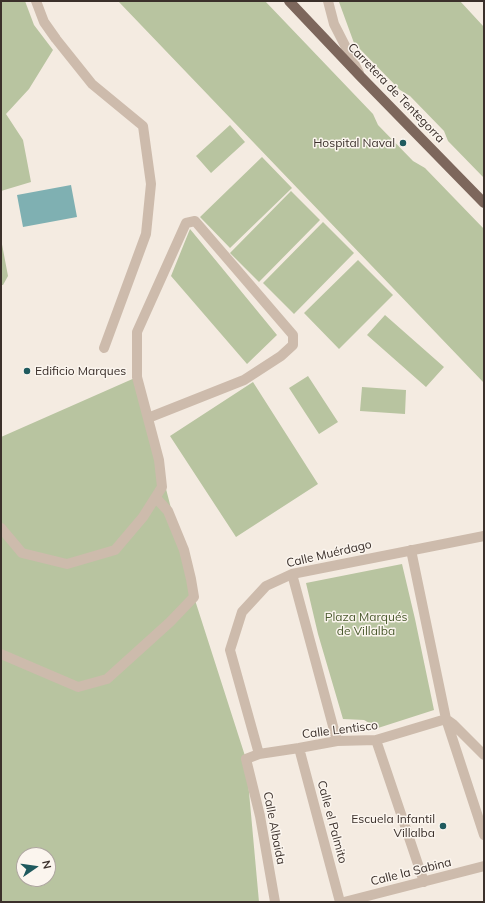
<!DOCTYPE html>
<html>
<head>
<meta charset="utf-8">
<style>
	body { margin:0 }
	#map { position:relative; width:485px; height:903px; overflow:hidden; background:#f4ebe1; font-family:Mulish,sans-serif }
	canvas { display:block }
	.frame { position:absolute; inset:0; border:2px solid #3b302b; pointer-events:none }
	.north { position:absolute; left:16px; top:847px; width:40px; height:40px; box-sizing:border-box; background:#fbf5ee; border:1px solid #aea6a0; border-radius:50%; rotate:77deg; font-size:11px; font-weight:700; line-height:16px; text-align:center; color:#3b302b }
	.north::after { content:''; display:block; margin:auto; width:14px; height:18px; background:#1f5a5e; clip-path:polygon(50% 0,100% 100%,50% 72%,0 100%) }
</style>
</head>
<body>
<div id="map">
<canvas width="485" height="903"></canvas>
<div class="frame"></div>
<div class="north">N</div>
</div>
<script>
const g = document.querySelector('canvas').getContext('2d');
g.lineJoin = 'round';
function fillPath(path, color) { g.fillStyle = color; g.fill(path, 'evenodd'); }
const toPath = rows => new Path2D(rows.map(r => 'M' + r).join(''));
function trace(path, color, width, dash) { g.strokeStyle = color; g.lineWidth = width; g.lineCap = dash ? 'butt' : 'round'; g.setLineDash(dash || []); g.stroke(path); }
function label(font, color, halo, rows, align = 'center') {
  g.font = font + ' Mulish,sans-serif'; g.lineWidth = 3; g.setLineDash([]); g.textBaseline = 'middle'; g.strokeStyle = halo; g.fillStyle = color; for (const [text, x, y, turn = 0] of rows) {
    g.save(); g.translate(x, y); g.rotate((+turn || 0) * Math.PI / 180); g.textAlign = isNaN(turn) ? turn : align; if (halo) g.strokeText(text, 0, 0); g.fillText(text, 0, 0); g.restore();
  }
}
fillPath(toPath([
	[1,1,25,1,34,25,53,50,29,89,6,114,23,140,31,182,1,191],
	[118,1,265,1,373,114,378,125,413,161,425,168,484,229,484,383],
	[337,1,460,1,484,27,484,178,448,141,444,131,410,96,400,90,354,43,339,2],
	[230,125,245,142,211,173,196,156],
	[262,157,292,188,230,248,200,217],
	[291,191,320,220,259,282,230,253],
	[323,222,354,253,294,314,263,283],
	[190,229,277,335,247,364,171,276],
	[1,239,8,276,3,285,1,285],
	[358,260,393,295,339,349,304,313],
	[385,315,444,367,426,387,367,335],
	[308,376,338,422,319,434,289,388],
	[137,377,194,597,246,759,259,902,1,902,1,437],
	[24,855,48,855,48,879,24,879],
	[253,382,318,484,236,537,170,436],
	[362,387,406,390,405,414,360,411],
	[402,564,415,619,434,710,378,728,364,720,343,719,318,634,306,583]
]), '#b8c4a0');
fillPath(toPath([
	[71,185,77,217,23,227,17,195]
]), '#7fb0b2');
trace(toPath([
	[36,1,44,22,56,39,92,84,143,126,151,184,146,234,104,348],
	[328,1,334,24,359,73],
	[1,528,22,553,67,564,115,550,143,517,162,487,159,460,137,377,137,332,186,223,195,221,293,335,293,345,281,356,244,380,148,418],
	[411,550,446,719,453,724,484,755],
	[292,574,337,741],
	[1,654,78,687,107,679,170,622,194,597,191,579,184,550,168,511,156,498],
	[376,740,424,882],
	[299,748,340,902],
	[259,754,230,650,242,612,266,586,292,574,484,536],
	[275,902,260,816,246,759,259,754,299,748,337,741,376,740,446,719,484,835],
	[344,902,484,866]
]), '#cdbbac', 10);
trace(toPath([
	[289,1,360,76,484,203]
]), '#7d675c', 10);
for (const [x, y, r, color] of [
	[403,143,4,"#1f5a5e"],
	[27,371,4,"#1f5a5e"],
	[443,826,4,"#1f5a5e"]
]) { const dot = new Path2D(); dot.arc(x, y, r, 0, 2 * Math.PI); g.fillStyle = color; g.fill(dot); trace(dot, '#fbf5ee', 1.5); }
label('12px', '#3b302b', '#fbf5ee', [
	["Carretera de Tentegorra",396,93,46],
	["Calle Muérdago",329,554,-13],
	["Calle Lentisco",340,730,-7],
	["Calle el Palmito",332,822,75],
	["Calle Albaida",274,828,79],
	["Calle la Sabina",411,872,-14]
]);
label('12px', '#3b302b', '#fbf5ee', [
	["Hospital Naval",395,143],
	["Edificio Marques",35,371,"left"],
	["Escuela Infantil",435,819],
	["Villalba",435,833]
], 'right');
label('12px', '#4a5a2e', '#fbf5ee', [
	["Plaza Marqués",366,617],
	["de Villalba",366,631]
]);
</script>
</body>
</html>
